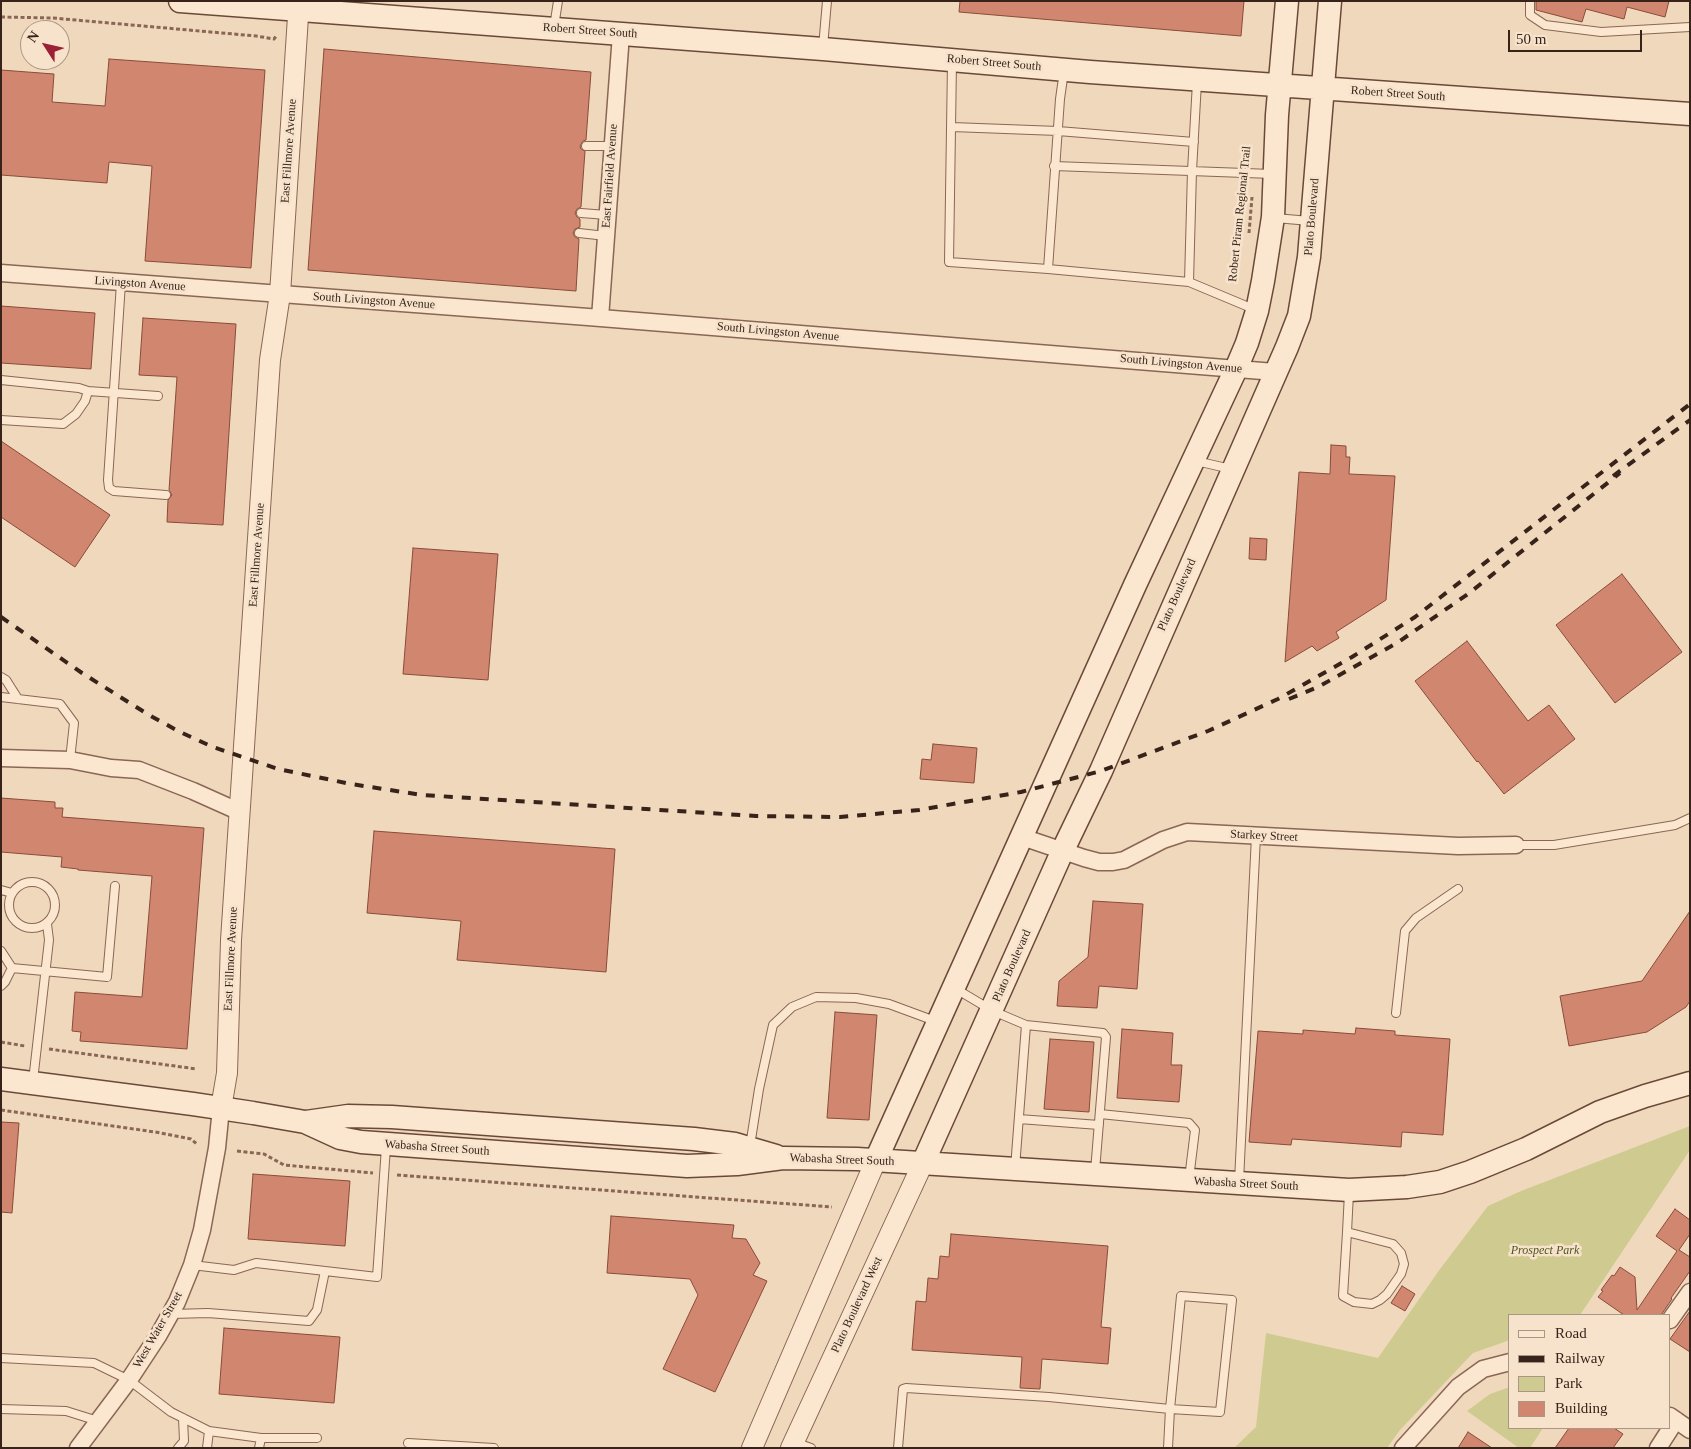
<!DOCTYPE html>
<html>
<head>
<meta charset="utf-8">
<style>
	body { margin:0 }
	#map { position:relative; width:1691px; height:1449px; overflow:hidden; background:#f0d8bc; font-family:"Times New Roman",serif }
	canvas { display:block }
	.frame { position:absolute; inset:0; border:2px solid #37231a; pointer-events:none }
	.legend { position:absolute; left:1508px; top:1314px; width:162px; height:115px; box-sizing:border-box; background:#f7e3cc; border:1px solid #aa9685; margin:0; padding:6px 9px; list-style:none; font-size:15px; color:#37231a }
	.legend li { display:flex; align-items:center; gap:10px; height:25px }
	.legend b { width:25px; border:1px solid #aa9685 }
	.north { position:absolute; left:20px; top:20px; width:50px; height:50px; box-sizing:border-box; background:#f7e3cc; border:1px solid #aa9685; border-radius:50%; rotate:305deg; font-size:14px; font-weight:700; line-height:20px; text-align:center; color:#37231a }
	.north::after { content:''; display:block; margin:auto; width:18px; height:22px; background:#9b2136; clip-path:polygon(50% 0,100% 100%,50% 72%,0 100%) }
	.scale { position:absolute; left:1508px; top:30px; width:134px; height:22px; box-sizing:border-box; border:2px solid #37231a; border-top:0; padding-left:6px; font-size:15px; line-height:18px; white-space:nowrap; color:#37231a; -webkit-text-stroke:4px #f7e3cc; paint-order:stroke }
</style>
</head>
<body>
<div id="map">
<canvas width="1691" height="1449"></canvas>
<div class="frame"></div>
<ul class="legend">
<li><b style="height:6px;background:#fbe6cf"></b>Road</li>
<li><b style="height:6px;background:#37231a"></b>Railway</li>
<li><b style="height:14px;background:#cfcb90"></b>Park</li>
<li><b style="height:14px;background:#d1876f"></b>Building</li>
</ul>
<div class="north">N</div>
<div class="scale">50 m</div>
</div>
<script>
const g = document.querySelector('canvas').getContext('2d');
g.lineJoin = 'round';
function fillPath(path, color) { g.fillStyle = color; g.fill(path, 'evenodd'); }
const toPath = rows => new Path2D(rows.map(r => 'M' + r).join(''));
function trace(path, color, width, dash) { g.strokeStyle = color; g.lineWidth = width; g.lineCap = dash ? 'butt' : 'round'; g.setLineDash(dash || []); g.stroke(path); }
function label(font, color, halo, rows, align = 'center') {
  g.font = font + ' "Times New Roman",serif'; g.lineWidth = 5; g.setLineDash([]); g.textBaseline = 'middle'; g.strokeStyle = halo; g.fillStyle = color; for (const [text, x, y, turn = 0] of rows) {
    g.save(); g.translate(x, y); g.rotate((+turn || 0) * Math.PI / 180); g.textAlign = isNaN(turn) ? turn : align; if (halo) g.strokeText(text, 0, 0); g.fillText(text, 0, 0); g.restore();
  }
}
fillPath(toPath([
	[1690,1126,1690,1150,1580,1315,1510,1315,1510,1340,1473,1353,1400,1430,1387,1448,1234,1448,1256,1427,1266,1333,1378,1358,1440,1269,1488,1206,1521,1191],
	[1510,1387,1510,1428,1543,1428,1530,1448,1519,1448,1467,1411,1490,1394]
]), '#cfcb90');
const building = toPath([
	[960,1,1244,1,1241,36,959,12,960,1],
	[1536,1,1669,1,1665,17,1627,7,1624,19,1586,9,1582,22,1536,10,1536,1],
	[324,49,591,72,586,140,583,141,580,146,581,149,585,151,581,207,577,209,575,213,577,217,580,219,580,227,575,229,573,233,575,237,579,239,576,291,308,270,324,49],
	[109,59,265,70,251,268,145,261,152,166,109,162,107,183,1,175,1,70,54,74,52,102,105,106,109,59],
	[1,306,95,313,91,369,1,363,1,306],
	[143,318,236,324,223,525,167,522,168,500,172,495,169,490,177,377,139,375,143,318],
	[1,441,110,515,75,567,1,517,1,441],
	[1331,445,1346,446,1346,457,1350,457,1349,474,1395,476,1386,600,1336,632,1339,638,1317,651,1312,646,1285,662,1299,472,1330,474,1331,445],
	[1250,538,1267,539,1266,560,1249,559,1250,538],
	[413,548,498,554,488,680,403,674,413,548],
	[1622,574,1682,652,1615,703,1556,625,1622,574],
	[1467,641,1528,721,1549,705,1575,739,1504,794,1478,761,1477,762,1415,681,1467,641],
	[933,744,977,748,974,783,920,779,922,759,931,760,933,744],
	[1,798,55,802,55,808,63,808,62,817,204,828,187,1049,80,1041,81,1032,72,1031,75,992,142,997,152,876,78,870,78,869,61,867,62,857,1,852,1,798],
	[374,831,615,849,606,972,457,960,461,921,367,913,374,831],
	[1093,901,1143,904,1137,989,1099,986,1097,1008,1057,1006,1059,981,1088,957,1093,901],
	[1690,911,1690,1001,1686,1007,1647,1032,1569,1046,1560,996,1642,981,1690,911],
	[835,1012,877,1015,869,1120,827,1118,835,1012],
	[1356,1028,1395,1031,1395,1035,1450,1039,1443,1135,1402,1132,1401,1147,1292,1139,1291,1145,1249,1142,1258,1031,1303,1034,1303,1030,1355,1034,1356,1028],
	[1122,1029,1173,1033,1171,1065,1182,1065,1179,1102,1117,1098,1122,1029],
	[1050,1039,1094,1042,1089,1112,1044,1109,1050,1039],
	[1,1122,19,1123,12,1213,1,1212,1,1122],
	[253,1174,350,1181,345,1246,248,1239,253,1174],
	[1675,1209,1690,1220,1690,1234,1679,1250,1690,1257,1690,1271,1671,1298,1672,1299,1661,1315,1624,1315,1598,1297,1603,1291,1601,1290,1612,1275,1614,1276,1620,1267,1635,1277,1637,1310,1677,1251,1656,1236,1675,1209],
	[611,1216,734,1225,732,1238,746,1239,760,1263,753,1275,767,1281,715,1392,663,1369,698,1295,690,1279,607,1273,611,1216],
	[951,1234,1108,1246,1101,1327,1111,1328,1108,1364,1042,1359,1040,1389,1020,1388,1022,1357,912,1350,916,1301,926,1302,928,1278,938,1279,940,1256,949,1257,951,1234],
	[1402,1286,1415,1294,1405,1311,1391,1303,1402,1286],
	[1690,1311,1690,1352,1670,1339,1690,1311],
	[224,1328,340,1337,334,1403,219,1394,224,1328],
	[1569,1428,1614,1428,1623,1434,1613,1448,1555,1448,1569,1428],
	[1468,1432,1492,1448,1458,1448,1468,1432]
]);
fillPath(building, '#d1876f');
trace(building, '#894b39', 1);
const service = toPath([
	[1530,1,1530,15,1545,25,1601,32,1690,27],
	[554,27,558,1],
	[823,47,827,1],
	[952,62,949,262,1048,269],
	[1064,71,1060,99,1048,269,1189,282,1256,310],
	[952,127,1058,131,1194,142],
	[586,146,612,146],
	[1054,166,1272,174],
	[581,213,607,215],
	[1275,218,1310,221],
	[579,233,606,236],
	[1189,282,1192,171,1197,82],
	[121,283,108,480,109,488,114,491,166,495],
	[1,380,79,388,88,391,158,396],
	[1,420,63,424,76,414,85,401,88,391],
	[1196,461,1231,469],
	[1,677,6,680,18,699],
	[1,697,60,704,74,723,70,760],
	[1516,845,1554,845,1675,825,1690,818],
	'9 905a23 23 0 1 1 46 0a23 23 0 1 1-46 0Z',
	[1,890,12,893],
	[1,951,12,968],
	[12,968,107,977,115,886],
	[1,986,5,982,12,968],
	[956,989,993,1011,1026,1025,1103,1033,1106,1037,1095,1171],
	[1396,1013,1405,931,1416,918,1458,889],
	[33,1081,49,940,47,924],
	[1100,1114,1189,1123,1195,1130,1189,1179],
	[1019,1119,1099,1125],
	[750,1146,759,1089,773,1025,792,1007,816,997,856,998,889,1004,935,1021],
	[1015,1168,1026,1025],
	[1239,1181,1256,836],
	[1347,1232,1393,1244,1401,1253,1404,1264,1401,1274,1387,1294,1380,1300,1372,1304,1354,1302,1343,1296,1347,1232,1349,1193],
	[192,1265,234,1270,256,1263,377,1277,386,1147],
	[1181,1296,1232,1300,1220,1412,1170,1409,1181,1296],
	[172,1314,208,1313,309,1321,317,1310,325,1271],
	[1,1358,94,1363,129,1380,171,1412,209,1431,261,1438,317,1438],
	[1,1409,66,1411,98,1421],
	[794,1442,811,1448],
	[408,1443,494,1448],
	[178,1448,184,1441,183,1418],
	[207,1448,209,1431],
	[259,1448,261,1438],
	[898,1448,903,1389,906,1388,1049,1397,1170,1409,1168,1448]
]);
const minor = toPath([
	[1,273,588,317,1275,372],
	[600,318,621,34],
	[1,758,70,760,111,768,139,770,193,791,240,812],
	[1022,837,1084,858,1099,862,1113,862,1124,860,1163,840,1187,832,1458,846,1516,845],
	[1670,1320,1690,1292],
	[1670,1416,1690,1430],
	[78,1448,129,1380,158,1336,177,1302,192,1265,202,1230,217,1148,221,1108],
	[1403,1448,1458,1387,1483,1369,1510,1362],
	[1658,1448,1676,1420]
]);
const tertiary = toPath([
	[221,1108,227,1073,231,940,270,360,280,294,299,1],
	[752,1448,876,1160],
	[791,1448,923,1163]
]);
const secondary = toPath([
	[180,1,823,49,1090,72,1690,114],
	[1,1079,193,1104,253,1113,305,1122,340,1138,361,1142,687,1166,737,1164,783,1158,857,1159,1349,1190,1407,1187,1440,1182,1470,1172,1526,1149,1600,1112,1645,1096,1690,1083],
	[306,1122,348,1116,392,1117,694,1139,735,1144,776,1156],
	[876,1160,1135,585,1236,369,1247,343,1257,311,1263,281,1273,217,1277,115,1287,1],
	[923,1163,1062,852,1101,771,1287,347,1299,316,1309,257,1330,1]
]);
trace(service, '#896754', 10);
trace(minor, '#896754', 19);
trace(tertiary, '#896754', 22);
trace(secondary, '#6a4938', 25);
trace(toPath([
	[1,17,53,18,256,36,274,39,277,35],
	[1249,233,1252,197],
	[1,1042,25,1046],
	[49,1049,197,1069],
	[1,1110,155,1132,191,1139,198,1145],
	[237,1151,264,1154,284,1165,373,1173],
	[397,1175,832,1207]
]), '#896754', 3, [4, 2.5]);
trace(service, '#fbe6cf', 8);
trace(minor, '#fbe6cf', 16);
trace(tertiary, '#fbe6cf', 20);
trace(secondary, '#fbe6cf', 22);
trace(toPath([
	[1613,476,1690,420],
	[1,617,82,673,149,715,180,732,213,747,278,769,351,784,422,795,756,816,840,817,919,810,1021,792,1101,771,1208,731,1278,699,1352,657,1415,617,1690,404],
	[1289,699,1318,687,1397,643,1468,594,1620,473]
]), '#37231a', 4, [9, 9]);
label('12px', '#37231a', '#f7e3cc', [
	["Robert Street South",590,31,4],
	["Robert Street South",994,63,5],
	["Robert Street South",1398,94,4],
	["East Fillmore Avenue",289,151,-86],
	["East Fairfield Avenue",610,176,-86],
	["Robert Piram Regional Trail",1240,214,-84],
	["Plato Boulevard",1312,217,-85],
	["Livingston Avenue",140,284,4],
	["South Livingston Avenue",374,301,4],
	["South Livingston Avenue",778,332,5],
	["South Livingston Avenue",1181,364,5],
	["East Fillmore Avenue",257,555,-86],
	["Plato Boulevard",1177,595,-66],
	["Starkey Street",1264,836,3],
	["East Fillmore Avenue",231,959,-87],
	["Plato Boulevard",1012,966,-66],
	["Wabasha Street South",437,1148,4],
	["Wabasha Street South",842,1160,2],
	["Wabasha Street South",1246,1184,3],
	["Plato Boulevard West",857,1305,-65],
	["West Water Street",158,1330,-60]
]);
label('italic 12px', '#505520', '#f7e3cc', [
	["Prospect Park",1545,1251]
]);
</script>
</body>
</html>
